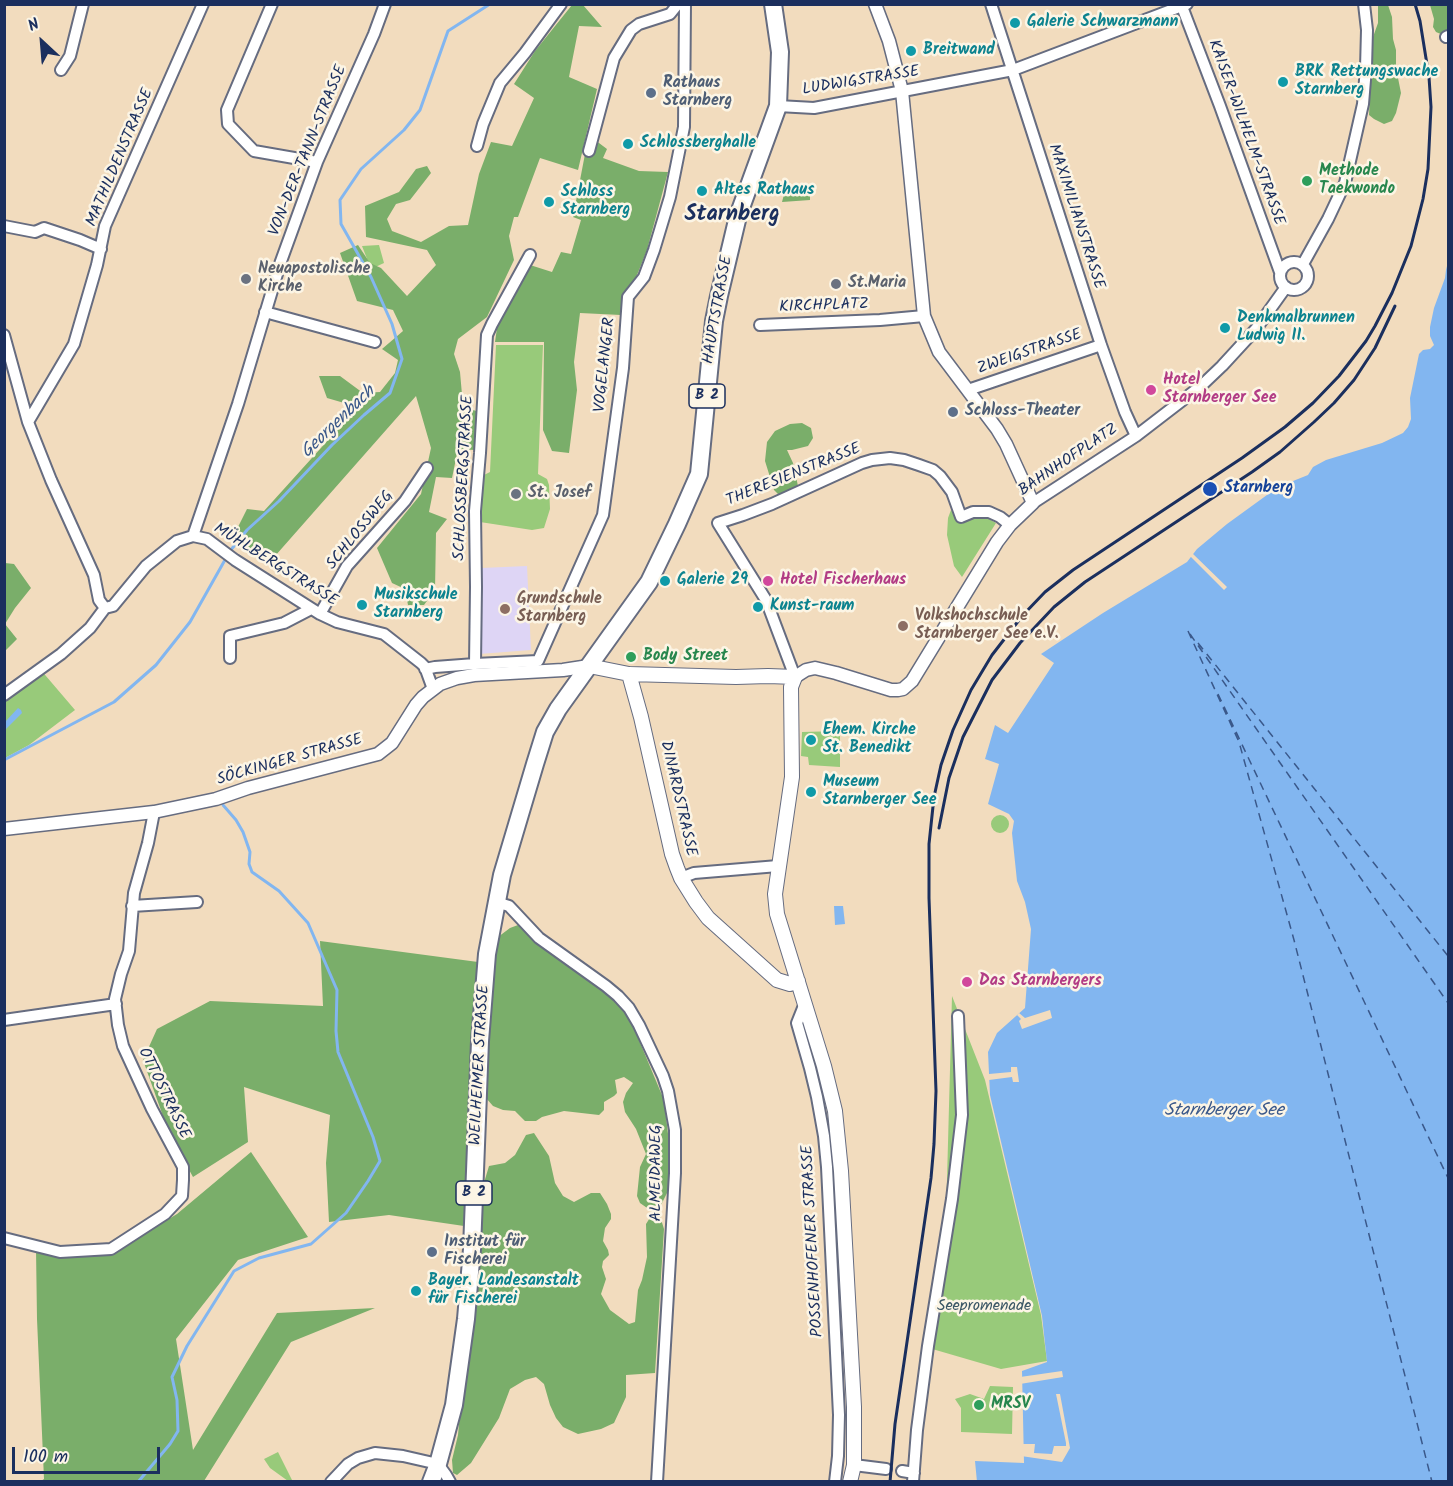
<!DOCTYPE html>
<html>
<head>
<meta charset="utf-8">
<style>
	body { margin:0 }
	#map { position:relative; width:1453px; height:1486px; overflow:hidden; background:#f2dcbe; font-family:Kalam,sans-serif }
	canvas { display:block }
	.frame { position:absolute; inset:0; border:6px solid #1b2f5e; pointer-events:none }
	.north { position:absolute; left:12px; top:12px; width:60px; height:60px; -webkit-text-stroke:4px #fcf5e5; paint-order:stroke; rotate:334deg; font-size:16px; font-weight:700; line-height:24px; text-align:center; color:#1b2f5e }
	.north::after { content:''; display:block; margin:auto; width:21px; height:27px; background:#1b2f5e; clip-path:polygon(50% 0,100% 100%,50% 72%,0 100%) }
	.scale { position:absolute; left:12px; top:1447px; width:148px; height:27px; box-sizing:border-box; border:3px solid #1b2f5e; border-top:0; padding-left:8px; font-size:18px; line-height:21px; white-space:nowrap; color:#1b2f5e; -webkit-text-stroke:4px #fcf5e5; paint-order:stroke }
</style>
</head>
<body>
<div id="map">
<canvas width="1453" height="1486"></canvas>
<div class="frame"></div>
<div class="north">N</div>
<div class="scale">100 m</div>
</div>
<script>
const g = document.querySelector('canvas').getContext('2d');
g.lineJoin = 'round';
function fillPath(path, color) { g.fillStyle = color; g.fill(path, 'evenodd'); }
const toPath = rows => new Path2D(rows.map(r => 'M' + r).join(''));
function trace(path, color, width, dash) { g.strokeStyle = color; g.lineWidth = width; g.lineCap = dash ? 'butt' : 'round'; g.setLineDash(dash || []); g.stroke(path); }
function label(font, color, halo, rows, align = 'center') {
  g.font = font + ' Kalam,sans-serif'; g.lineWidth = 5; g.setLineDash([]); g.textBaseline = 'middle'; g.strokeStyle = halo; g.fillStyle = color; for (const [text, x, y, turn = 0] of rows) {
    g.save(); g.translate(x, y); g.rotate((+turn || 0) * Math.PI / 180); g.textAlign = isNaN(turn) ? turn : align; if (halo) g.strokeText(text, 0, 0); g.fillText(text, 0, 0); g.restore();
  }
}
fillPath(toPath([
	[527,566,531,650,479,654,481,568]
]), '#ded5f5');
fillPath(toPath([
	[379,245,384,263,371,269,362,246],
	[496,345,543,345,538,474,547,479,549,485,550,509,544,528,532,530,480,522,482,476,490,472],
	[951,510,965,522,974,518,987,518,996,523,962,577,954,566,947,535,948,518],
	[40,669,75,710,29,745,5,758,5,695],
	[840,731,840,767,809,765,808,757,801,756,802,732],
	'991 824a9 9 0 1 1 18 0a9 9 0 1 1-18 0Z',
	[952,996,985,1080,1041,1315,1047,1361,1001,1369,922,1346,946,1216],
	[990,1386,1013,1387,1012,1434,961,1432,961,1408,955,1399,970,1394,984,1399],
	[278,1452,292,1480,288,1481,270,1468,264,1459]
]), '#98ca7a');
fillPath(toPath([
	[572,5,583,5,602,27,579,26,569,77,597,89,578,170,540,158,518,217,514,217,509,236,514,260,487,317,458,339,454,354,460,372,463,406,476,411,475,450,458,449,452,478,436,477,429,512,447,519,436,533,435,590,424,605,408,605,405,589,392,583,377,548,421,494,431,448,416,396,268,564,234,535,247,509,264,511,358,407,327,398,319,376,340,376,363,393,380,392,395,373,398,360,382,349,403,331,393,310,357,301,340,253,358,245,370,263,381,268,407,296,436,265,427,250,366,237,365,206,399,192,416,169,427,166,431,173,410,200,396,204,387,219,392,231,421,242,449,226,468,225,479,174,491,142,512,146,534,98,514,84,535,51],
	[1378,5,1388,5,1392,17,1393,39,1396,50,1396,68,1401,93,1396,113,1392,121,1384,124,1374,119,1369,115,1372,50,1373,37,1378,23],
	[1430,5,1448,5,1448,33,1443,35,1436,32,1433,27,1434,19],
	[595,140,607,149,603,158,639,171,668,172,647,250,621,315,580,313,574,362,577,390,569,453,552,451,543,430,544,342,495,342,497,328,530,265,552,272,561,252,571,254,581,220,573,217,585,154],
	[786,187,810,187,810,200,782,202],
	[802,423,811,428,813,438,808,446,792,450,787,450,793,463,798,486,787,494,778,494,774,490,765,461,767,442,775,431,790,424],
	[5,563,14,564,31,588,15,608,5,624,17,639,5,651],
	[518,925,584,973,621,1007,631,1021,664,1100,669,1142,668,1191,659,1209,650,1210,640,1203,637,1196,640,1167,646,1154,636,1129,625,1112,623,1102,626,1093,633,1083,624,1077,615,1080,617,1093,614,1096,604,1102,604,1110,599,1115,564,1111,542,1117,536,1121,525,1121,515,1111,503,1110,493,1106,486,1098,481,1082,492,954,498,937,510,928],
	[320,941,478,962,464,1226,389,1215,329,1222,326,1163,330,1115,244,1087,248,1142,193,1177,169,1133,143,1060,157,1029,210,1001,323,1006],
	[534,1133,549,1156,555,1183,563,1196,574,1202,591,1193,600,1193,607,1204,611,1214,611,1219,605,1228,603,1241,608,1250,609,1255,603,1261,602,1267,606,1279,601,1294,610,1310,629,1324,635,1322,638,1290,642,1280,647,1257,646,1224,653,1213,660,1216,664,1229,655,1373,626,1375,626,1397,614,1423,601,1429,578,1434,563,1427,556,1418,550,1405,544,1384,536,1377,525,1380,510,1389,499,1418,471,1463,457,1475,453,1473,452,1460,458,1435,463,1380,474,1317,483,1186,489,1166,505,1163,515,1155,526,1135],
	[251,1152,308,1237,238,1260,176,1339,193,1450,277,1313,375,1308,291,1342,204,1481,41,1481,44,1479,37,1319,36,1249,113,1253,177,1214]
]), '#7aae6a');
fillPath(toPath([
	[1448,262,1448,1481,977,1482,975,1461,1024,1463,1022,1371,1047,1362,1042,1316,990,1095,988,1052,997,1033,1025,1008,1031,929,1025,902,1017,881,1012,833,1014,821,1009,814,988,804,999,764,985,759,995,725,1008,733,1054,663,1041,654,1103,613,1187,562,1197,549,1227,524,1278,487,1308,475,1313,467,1326,460,1382,443,1403,433,1408,427,1411,419,1410,398,1419,354,1423,350,1430,349,1434,345,1430,336,1430,327,1434,308,1445,278,1446,270],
	[18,708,21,710,22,713,5,730,5,722],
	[834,906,843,906,845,924,835,925]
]), '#82b6f0');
fillPath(toPath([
	[1191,552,1227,587,1224,590,1189,555],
	[1050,1010,1052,1018,1022,1029,1019,1021,1021,1019,1017,1015,1019,1013,1025,1018],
	[1011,1067,1017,1067,1019,1082,1013,1082,1012,1077,989,1080,989,1074,1011,1072],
	[1062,1371,1063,1377,1020,1384,1020,1377],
	[1056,1394,1060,1394,1070,1448,1062,1462,1021,1456,1023,1444,1035,1444,1034,1453,1052,1454,1054,1446,1066,1446,1066,1443]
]), '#f2dcbe');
trace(toPath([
	[4,760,114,702,156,665,190,622,230,551,247,530,279,501,332,445,364,415,390,393,402,359,392,324,371,277,341,224,340,200,361,169,404,130,420,110,448,31,490,4],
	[138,1482,170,1444,178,1431,177,1400,172,1377,187,1346,234,1271,259,1258,311,1244,346,1213,368,1181,380,1161,373,1137,338,1052,336,1031,337,990,308,923,279,891,252,872,249,864,250,852,243,832,236,820,223,805]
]), '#82b6f0', 3);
trace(toPath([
	[1188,631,1239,742,1294,940,1432,1482],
	[1190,634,1448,1003],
	[1198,643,1448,956],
	[1218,694,1448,1178]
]), '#3a588a', 1.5, [8, 6]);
const minor = toPath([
	[272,4,227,110,228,124,254,151,317,162],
	[991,4,1101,345,1125,412,1136,436],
	[1181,4,1220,106,1280,272],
	[1446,37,1448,36],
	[61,70,70,56,83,4],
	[778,106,814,108,1013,70,1187,4],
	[477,146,483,124,500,83,525,53,561,4],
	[589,151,614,58,631,30,639,24,670,14,678,4],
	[4,226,35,232,44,228,80,240,101,249],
	'1280 276a14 14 0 1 1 28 0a14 14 0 1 1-28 0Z',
	[1303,264,1328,219,1345,183,1363,104,1366,68,1367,30,1364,4],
	[265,312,375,342],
	[760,325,880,320,924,316],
	[4,335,28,422,51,480,94,575,99,600,105,608,113,606,146,566,177,541,193,536,207,539,235,560,320,614,337,622,384,634,421,663,425,667,433,689],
	[968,390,1101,345],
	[28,422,74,344,97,265,105,226,203,4],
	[1033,503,1136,436,1201,386,1222,366,1256,329,1286,287],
	[193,536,238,404,280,264,317,162,374,34,385,4],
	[320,614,347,566,405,501,427,468],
	[230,658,230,636,284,623,311,609],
	[475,664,538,661,603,515,623,368,628,297,644,277,654,250,670,197,684,127,685,4],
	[425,669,435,667,475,664,476,587,475,511,480,453,487,335,492,324,530,255],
	[795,677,766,600,718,523,743,515,772,504,862,463,872,460,890,458,904,460,919,465,933,470,940,476,952,492,961,517,973,512,989,512,1000,517,1010,525],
	[4,695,61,654,90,628,105,608],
	[681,878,694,873,778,866],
	[496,902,509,906,539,938,606,986,618,996,629,1008,639,1025,663,1076,668,1091,675,1130,675,1173,657,1482],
	[132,906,197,902],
	[805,1003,797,1023,810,1068,817,1097,824,1136,827,1167,839,1415,838,1456,835,1482],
	[4,1020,116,1004],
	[4,1238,60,1252,111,1249,165,1214,182,1196,183,1180,183,1167,152,1109,123,1046,118,1025,115,999,121,974,129,951,134,893,148,843,154,812],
	[854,1465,886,1469],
	[902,1471,914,1473],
	[331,1482,348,1464,358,1458,375,1453,403,1456,438,1464,446,1475,450,1482],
	[913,1482,917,1430,928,1346,952,1199,962,1115,958,1016]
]);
const tertiary = toPath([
	[795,677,806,670,815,668,836,673,891,690,898,690,903,689,912,681,997,542,1010,525,1033,503,1006,444,997,429,939,352,924,316,902,91,889,41,875,4],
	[4,829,154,812,216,799,248,788,378,754,392,743,416,705,423,697,440,684,457,678,474,675,563,670,589,666]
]);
const secondary = toPath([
	[589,666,629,674,736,677,768,676,795,677,791,687,792,777,775,894,777,914,824,1066,835,1111,841,1171,854,1407,854,1465,850,1482],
	[629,674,641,717,672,854,677,868,681,878,696,902,708,918,777,980,790,984,798,981]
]);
const primary = toPath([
	[431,1482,438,1464,454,1405,466,1319,472,1249,480,1041,487,954,502,875,535,764,545,732,558,709,649,582,677,524,699,474,714,321,719,296,738,216,778,106,780,52,773,4]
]);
trace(minor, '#666c80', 14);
trace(tertiary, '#666c80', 15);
trace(secondary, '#666c80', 16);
trace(primary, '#666c80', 20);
trace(minor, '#fff', 10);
trace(tertiary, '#fff', 12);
trace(secondary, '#fff', 14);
trace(primary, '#fff', 16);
trace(toPath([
	[939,828,949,778,963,737,992,680,1020,643,1054,607,1085,582,1252,472,1280,452,1314,422,1334,403,1354,380,1375,348,1395,306],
	[890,1482,895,1424,931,1178,934,1144,936,1091,929,898,929,844,934,797,941,765,953,730,971,690,992,655,1023,615,1045,592,1073,570,1242,458,1285,427,1313,403,1339,376,1366,341,1375,326,1392,293,1411,246,1423,199,1428,169,1431,107,1429,77,1420,21,1415,4]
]), '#1b2f5e', 3);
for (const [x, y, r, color] of [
	[1015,23,6,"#0f9aa8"],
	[911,51,6,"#0f9aa8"],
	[1283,82,6,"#0f9aa8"],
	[651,93,6,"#5c6f8a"],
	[628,144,6,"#0f9aa8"],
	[1307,181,6,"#2e9e5b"],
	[702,191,6,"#0f9aa8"],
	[549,202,6,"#0f9aa8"],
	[246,279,6,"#6b7280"],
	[836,284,6,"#6b7280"],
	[1225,328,6,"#0f9aa8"],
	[1151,390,6,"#d1479c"],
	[953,412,6,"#5c6f8a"],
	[1210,489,8,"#1a4fb4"],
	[516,494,6,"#6b7280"],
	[665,581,6,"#0f9aa8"],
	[768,581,6,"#d1479c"],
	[362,605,6,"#0f9aa8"],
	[758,607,6,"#0f9aa8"],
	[505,609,6,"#8d6e63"],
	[903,626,6,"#8d6e63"],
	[631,657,6,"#2e9e5b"],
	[811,740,6,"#0f9aa8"],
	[811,792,6,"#0f9aa8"],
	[967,982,6,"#d1479c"],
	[432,1252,6,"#5c6f8a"],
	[416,1291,6,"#0f9aa8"],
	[979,1405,6,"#2e9e5b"]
]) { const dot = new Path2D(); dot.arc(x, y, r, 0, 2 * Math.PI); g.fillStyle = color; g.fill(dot); trace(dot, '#fcf5e5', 2); }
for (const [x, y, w] of [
	[707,396,36],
	[474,1193,36]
]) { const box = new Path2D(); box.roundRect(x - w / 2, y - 12, w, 24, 4.5); g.fillStyle = '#fcf5e5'; g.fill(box); trace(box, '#1b2f5e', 1.5); }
label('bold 15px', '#1b2f5e', null, [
	["B 2",707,396],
	["B 2",474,1193]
]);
label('bold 16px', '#0d838f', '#fcf5e5', [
	["Galerie Schwarzmann",1027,23],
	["Breitwand",923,51],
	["BRK Rettungswache",1295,73],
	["Starnberg",1295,91],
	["Schlossberghalle",640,144],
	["Altes Rathaus",714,191],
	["Schloss",561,193],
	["Starnberg",561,211],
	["Denkmalbrunnen",1237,319],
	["Ludwig II.",1237,337],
	["Galerie 29",677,581],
	["Musikschule",374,596],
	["Starnberg",374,614],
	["Kunst-raum",770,607],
	["Ehem. Kirche",823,731],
	["St. Benedikt",823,749],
	["Museum",823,783],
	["Starnberger See",823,801],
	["Bayer. Landesanstalt",428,1282],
	["für Fischerei",428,1300]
], 'left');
label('16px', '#1b2f5e', '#fcf5e5', [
	["LUDWIGSTRASSE",861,82,-9],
	["KAISER-WILHELM-STRASSE",1245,133,70],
	["VON-DER-TANN-STRASSE",309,151,-68],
	["MATHILDENSTRASSE",121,158,-67],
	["MAXIMILIANSTRASSE",1075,217,72],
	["KIRCHPLATZ",824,307,-2],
	["HAUPTSTRASSE",719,310,-80],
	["ZWEIGSTRASSE",1030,353,-19],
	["VOGELANGER",606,365,-84],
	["BAHNHOFPLATZ",1069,461,-34],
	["THERESIENSTRASSE",794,476,-22],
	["SCHLOSSBERGSTRASSE",465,478,-87],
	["SCHLOSSWEG",361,531,-51],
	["MÜHLBERGSTRASSE",275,566,32],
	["SÖCKINGER STRASSE",290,761,-16],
	["DINARDSTRASSE",677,799,77],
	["WEILHEIMER STRASSE",481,1065,-87],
	["OTTOSTRASSE",163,1094,64],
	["ALMEIDAWEG",657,1173,-90],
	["POSSENHOFENER STRASSE",814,1241,-93]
]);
label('bold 16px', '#4e5e75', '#fcf5e5', [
	["Rathaus",663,84],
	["Starnberg",663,102],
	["Schloss-Theater",965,412],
	["Institut für",444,1243],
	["Fischerei",444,1261]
], 'left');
label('bold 16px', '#27864d', '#fcf5e5', [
	["Methode",1319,172],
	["Taekwondo",1319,190],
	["Body Street",643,657],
	["MRSV",991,1405]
], 'left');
label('bold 16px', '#5b616d', '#fcf5e5', [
	["Neuapostolische",258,270],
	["Kirche",258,288],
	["St.Maria",848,284],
	["St. Josef",528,494]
], 'left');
label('bold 16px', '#b23c85', '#fcf5e5', [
	["Hotel",1163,381],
	["Starnberger See",1163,399],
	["Hotel Fischerhaus",780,581],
	["Das Starnbergers",979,982]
], 'left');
label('bold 16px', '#164399', '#fcf5e5', [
	["Starnberg",1224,489]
], 'left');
label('bold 16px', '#785e54', '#fcf5e5', [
	["Grundschule",517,600],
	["Starnberg",517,618],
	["Volkshochschule",915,617],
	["Starnberger See e.V.",915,635]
], 'left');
label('16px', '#3a5665', '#fcf5e5', [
	["Seepromenade",984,1307]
]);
label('italic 18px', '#3a588a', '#fcf5e5', [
	["Georgenbach",339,423,-44],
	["Starnberger See",1224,1112]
]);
label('bold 22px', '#1b2f5e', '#fcf5e5', [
	["Starnberg",732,216]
]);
</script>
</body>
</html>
